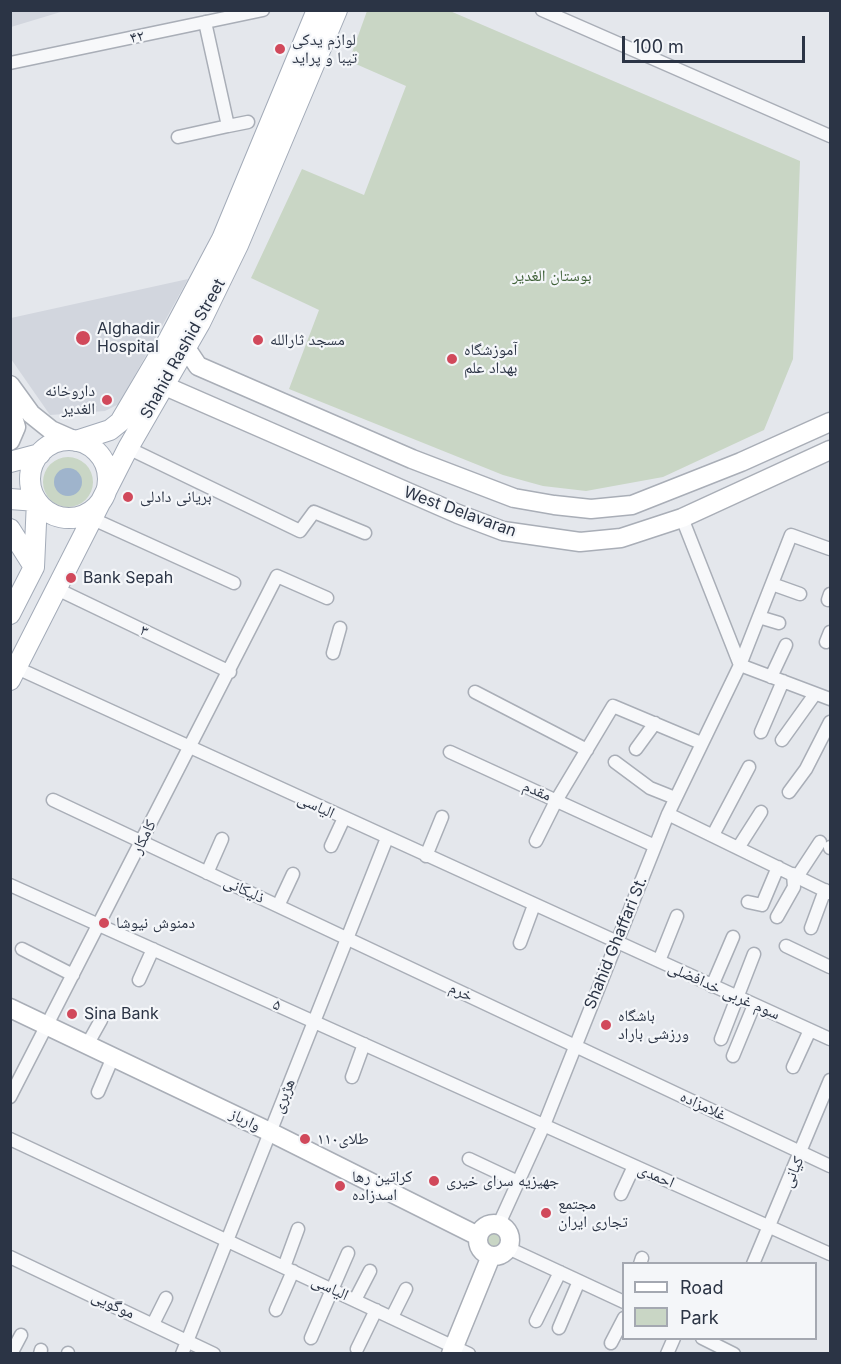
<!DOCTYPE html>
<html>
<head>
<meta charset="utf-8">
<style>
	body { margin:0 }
	#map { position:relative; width:841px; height:1364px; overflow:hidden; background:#e4e7ec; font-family:Inter,sans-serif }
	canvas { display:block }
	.frame { position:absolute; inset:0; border:12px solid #2b3445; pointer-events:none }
	.legend { position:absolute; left:622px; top:1262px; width:195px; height:78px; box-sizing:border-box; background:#f4f6f9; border:2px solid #a4a8b1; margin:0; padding:8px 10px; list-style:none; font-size:18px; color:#2b3445 }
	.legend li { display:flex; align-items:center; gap:12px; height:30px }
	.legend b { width:30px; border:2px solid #a4a8b1 }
	.scale { position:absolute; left:622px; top:36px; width:183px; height:27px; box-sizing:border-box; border:3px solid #2b3445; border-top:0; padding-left:8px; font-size:18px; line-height:21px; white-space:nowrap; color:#2b3445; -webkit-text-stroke:4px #f4f6f9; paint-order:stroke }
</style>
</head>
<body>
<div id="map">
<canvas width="841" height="1364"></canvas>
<div class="frame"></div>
<ul class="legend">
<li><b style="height:8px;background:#fff"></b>Road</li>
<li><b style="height:16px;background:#c9d6c5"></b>Park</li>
</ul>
<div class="scale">100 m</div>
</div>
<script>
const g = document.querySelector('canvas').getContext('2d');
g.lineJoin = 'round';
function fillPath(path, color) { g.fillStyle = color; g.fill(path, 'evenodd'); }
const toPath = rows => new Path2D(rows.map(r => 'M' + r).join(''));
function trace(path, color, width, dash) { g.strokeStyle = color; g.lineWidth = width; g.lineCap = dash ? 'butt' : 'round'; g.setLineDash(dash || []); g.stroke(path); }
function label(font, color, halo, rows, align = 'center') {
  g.font = font + ' Inter,"Noto Naskh Arabic",sans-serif'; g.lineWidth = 4.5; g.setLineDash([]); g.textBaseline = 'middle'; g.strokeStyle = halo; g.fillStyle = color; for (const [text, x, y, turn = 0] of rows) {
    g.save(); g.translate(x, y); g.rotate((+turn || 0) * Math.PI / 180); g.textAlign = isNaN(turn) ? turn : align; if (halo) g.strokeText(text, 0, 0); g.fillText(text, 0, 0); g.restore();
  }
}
fillPath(toPath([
	[11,10,64,10,64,11,11,27],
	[188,279,119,404,105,411,50,415,11,359,11,318]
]), '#d2d6de');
fillPath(toPath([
	[367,11,450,11,800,161,793,359,764,430,663,477,586,491,543,486,503,475,289,389,319,310,251,278,302,169,364,195,406,86,349,61],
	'43 482a25 25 0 1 1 50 0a25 25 0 1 1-50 0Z',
	'483 1240a11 11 0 1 1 22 0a11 11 0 1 1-22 0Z'
]), '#c9d6c5');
fillPath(toPath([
	'54 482a14 14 0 1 1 28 0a14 14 0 1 1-28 0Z'
]), '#9fb4cc');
const minor = toPath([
	[542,10,830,136],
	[10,63,263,10],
	[228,126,248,122],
	[178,137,228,126,205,22],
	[128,448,300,531,314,512,365,533],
	[682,518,740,665],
	[93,519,234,583],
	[772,584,800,594],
	[57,589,230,672],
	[828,600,830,594],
	[759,617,779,623],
	[826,642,830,632],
	[333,653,340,628],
	[740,665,830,699],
	[17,668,830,1039],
	[771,677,786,645],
	[475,692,587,750],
	[761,732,783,681],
	[782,740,815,694],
	[636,749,655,723],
	[450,752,655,846],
	[615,762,650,788,675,798],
	[789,792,806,769,830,722],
	[53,800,830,1166],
	[668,814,830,893],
	[713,835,749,767],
	[536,841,556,801,613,706,701,743],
	[331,846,344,818],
	[830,847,830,848],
	[738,848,761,812],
	[426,856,442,817],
	[207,873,222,839],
	[797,877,820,842],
	[10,885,830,1254],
	[748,902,762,905,778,867],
	[278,906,293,874],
	[777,917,794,887,793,874],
	[811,928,825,890],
	[520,943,534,905],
	[786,946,830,967],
	[22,949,73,975],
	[659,961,677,916],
	[139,980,153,949],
	[712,986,733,937],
	[721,1039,754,954],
	[87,1045,101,1020],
	[733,1056,754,1005],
	[793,1067,810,1030],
	[352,1077,364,1044],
	[98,1092,113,1057],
	[10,1097,277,576,327,598],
	[10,1139,469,1354],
	[469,1159,518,1182],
	[621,1194,634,1166],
	[499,1224,544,1125,668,814,740,665,791,535,830,549],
	[508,1248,624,1302],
	[10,1257,214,1354],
	[640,1264,642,1258],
	[753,1264,830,1080],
	[284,1267,298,1229],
	[355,1300,370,1271],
	[276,1310,293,1271],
	[392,1317,406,1289],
	[536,1321,560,1272],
	[153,1324,166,1298],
	[559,1328,579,1281],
	[311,1338,348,1253],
	[702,1338,734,1354],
	[611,1343,624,1318],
	[357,1349,376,1310],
	[11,1354,21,1335],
	[40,1354,41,1350],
	[68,1354,68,1353],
	[182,1354,387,838],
	[667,1354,674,1338]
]);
const secondary = toPath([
	[186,348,198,366,412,459,514,498,554,505,591,509,632,505,741,462,830,422],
	[10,385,31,414,51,430,76,441],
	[165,386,458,514,503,531,580,542,621,538,682,518,830,450],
	[10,407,16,427,10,441],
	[10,1008,270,1132,478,1236],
	'478 1240a16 16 0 1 1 32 0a16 16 0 1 1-32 0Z',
	[451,1354,491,1256]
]);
const primary = toPath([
	'30 479a39 39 0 1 1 78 0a39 39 0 1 1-78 0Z',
	[76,441,110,430,120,422,169,339,222,239,317,10],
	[10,462,40,454],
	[10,499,37,501,34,567,10,614],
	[10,529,34,567],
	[10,680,128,448,200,323,238,245,337,10]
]);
trace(minor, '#a9aeb7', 15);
trace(secondary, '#a9aeb7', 21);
trace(primary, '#a3abb8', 22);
trace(minor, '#f7f8fa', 12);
trace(secondary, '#fff', 18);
trace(primary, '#fff', 20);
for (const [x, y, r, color] of [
	[280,49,6,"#d1495b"],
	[83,338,8,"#d1495b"],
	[258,340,6,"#d1495b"],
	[452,359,6,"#d1495b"],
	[107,400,6,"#d1495b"],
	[128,497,6,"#d1495b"],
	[71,578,6,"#d1495b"],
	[104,923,6,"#d1495b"],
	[72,1014,6,"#d1495b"],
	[606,1025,6,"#d1495b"],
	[305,1139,6,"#d1495b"],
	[434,1181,6,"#d1495b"],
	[340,1186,6,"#d1495b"],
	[546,1213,6,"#d1495b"]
]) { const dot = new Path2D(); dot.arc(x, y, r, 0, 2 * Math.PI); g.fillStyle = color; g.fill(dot); trace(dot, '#f4f6f9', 2); }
label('16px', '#2b3445', '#f4f6f9', [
	["۴۲",137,37,-12],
	["Shahid Rashid Street",183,349,-61],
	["West Delavaran",460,512,20],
	["۳",144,631,26],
	["مقدم",537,791,23],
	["الیاسی",316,806,25],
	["کامکار",144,837,-63],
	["ذلیکانی",244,890,25],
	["Shahid Ghaffari St.",616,943,-68],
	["سوم غربی خدافضلی",724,991,24],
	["خرم",461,992,25],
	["۵",277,1005,24],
	["هژبری",284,1096,-68],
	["غلامزاده",703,1106,25],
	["وارباز",245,1120,26],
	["کیانی",793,1172,-66],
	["احمدی",656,1176,24],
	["الیاسی",330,1288,25],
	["موگویی",113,1305,25]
]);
label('16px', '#2b3445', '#f4f6f9', [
	["لوازم یدکی",292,40],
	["تیبا و پراید",292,58],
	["Alghadir",97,329],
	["Hospital",97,347],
	["مسجد ثارالله",270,340],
	["آموزشگاه",464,350],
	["بهداد علم",464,368],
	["داروخانه",95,391,"right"],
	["الغدیر",95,409,"right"],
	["بریانی دادلی",140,497],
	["Bank Sepah",83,578],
	["دمنوش نیوشا",116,923],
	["Sina Bank",84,1014],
	["باشگاه",618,1016],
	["ورزشی باراد",618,1034],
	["طلای۱۱۰",317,1139],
	["کراتین رها",352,1177],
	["اسدزاده",352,1195],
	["جهیزیه سرای خیری",446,1181],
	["مجتمع",558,1204],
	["تجاری ایران",558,1222]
], 'left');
label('16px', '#3f6138', '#f4f6f9', [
	["بوستان الغدیر",552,276]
]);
</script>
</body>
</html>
